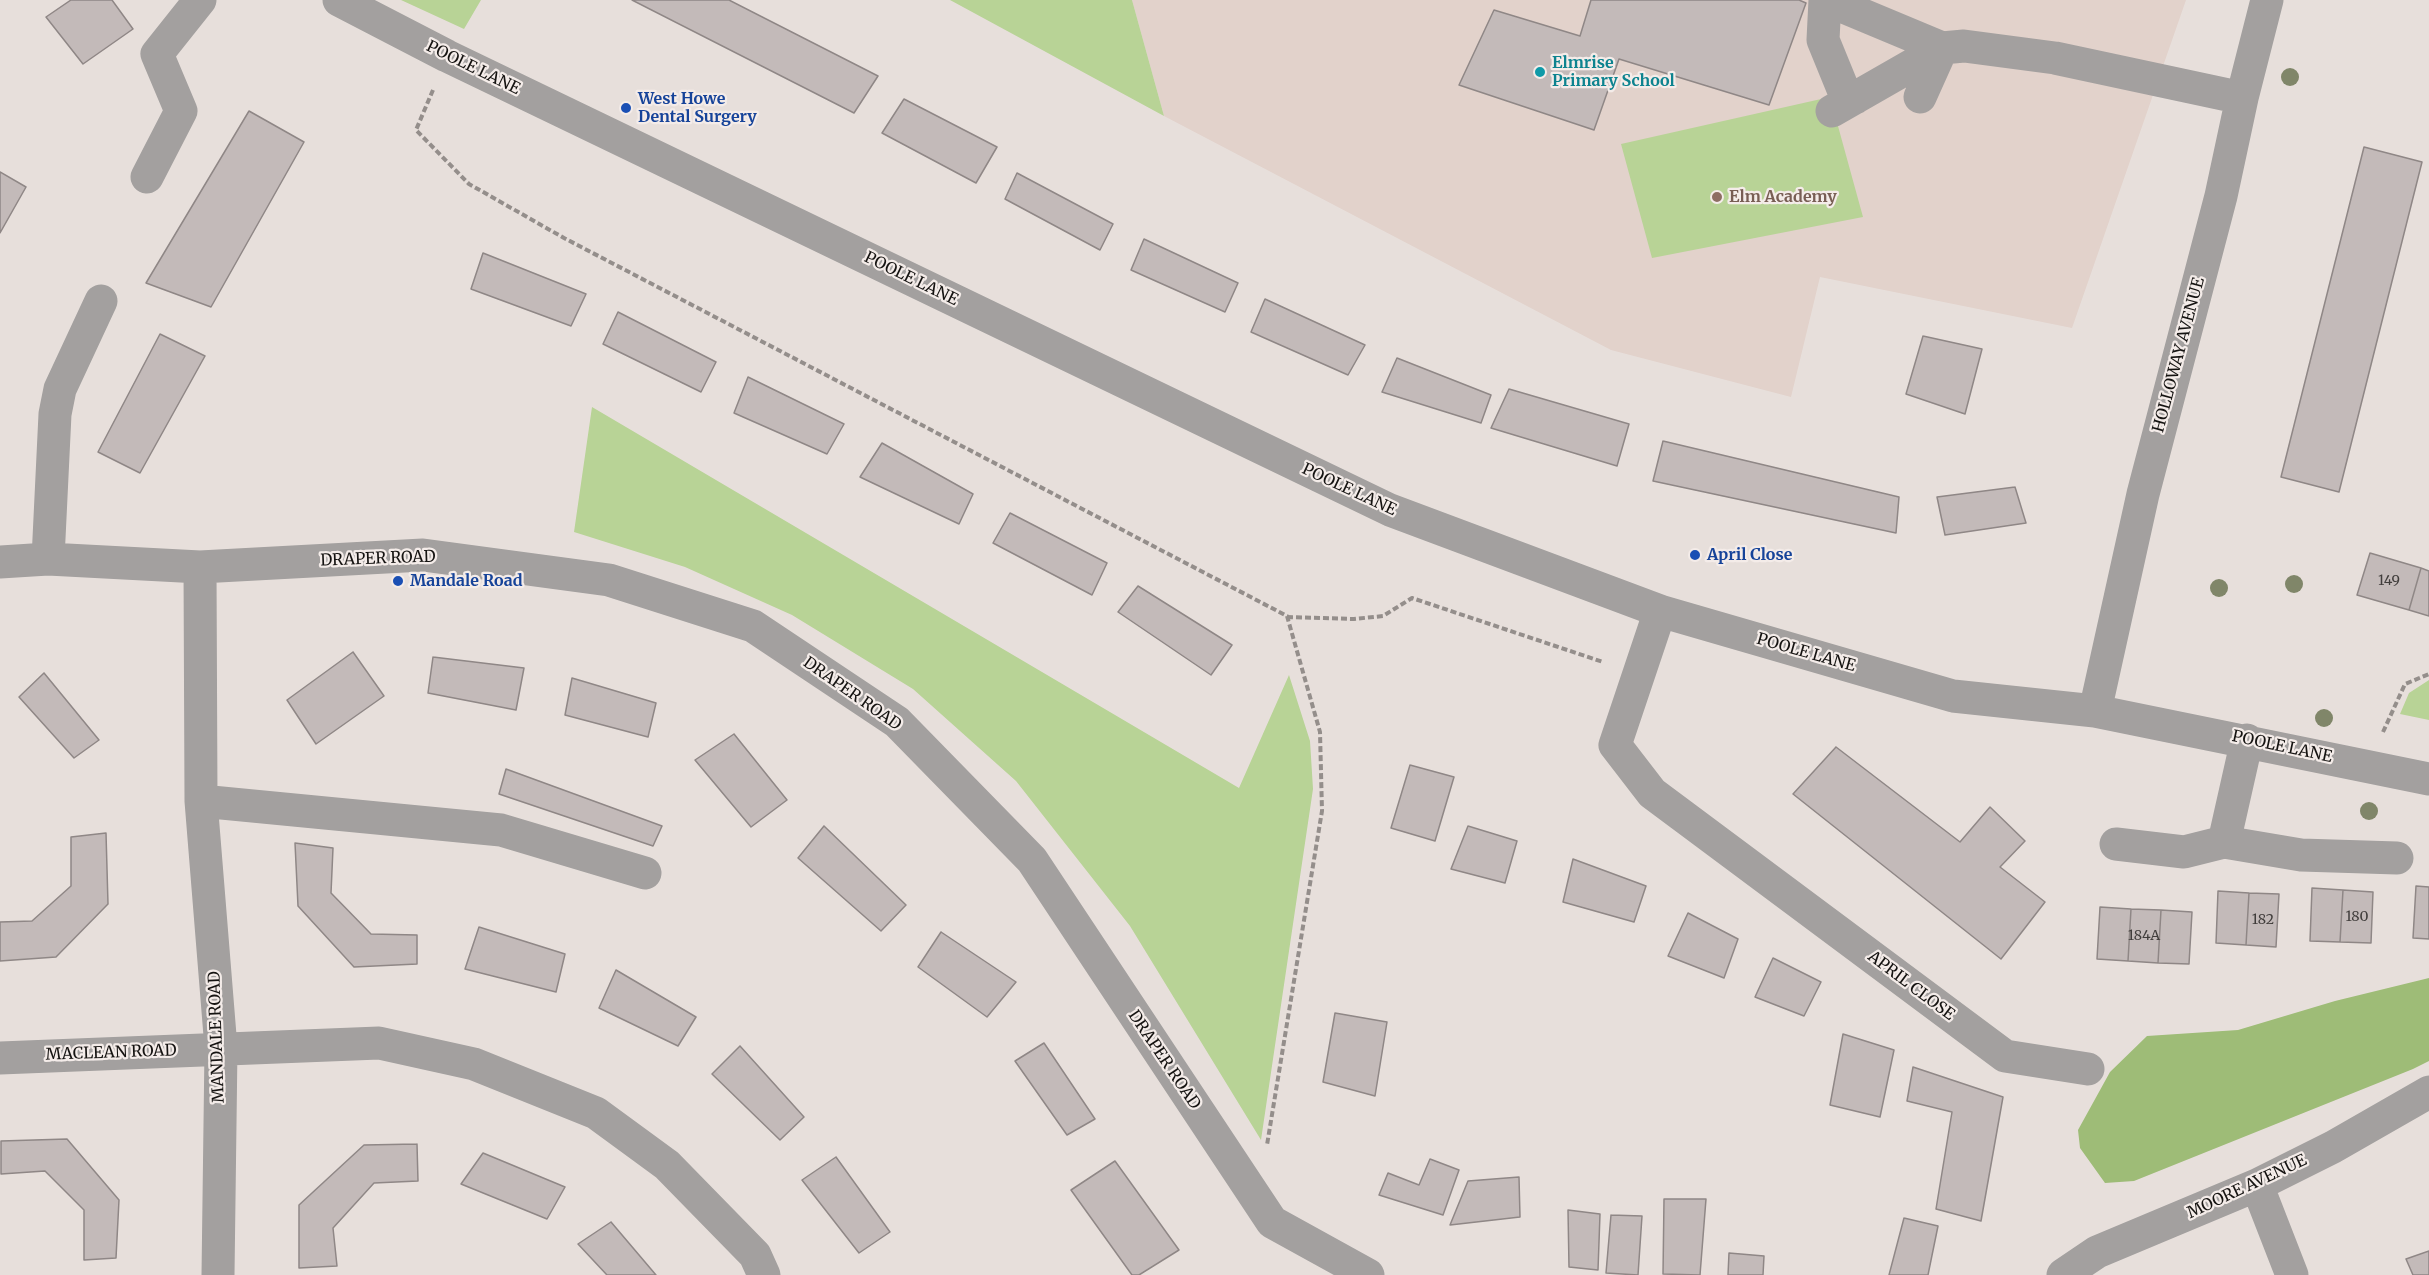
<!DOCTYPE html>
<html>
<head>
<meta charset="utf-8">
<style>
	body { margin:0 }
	canvas { display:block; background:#e7dfdb }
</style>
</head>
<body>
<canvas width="2429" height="1275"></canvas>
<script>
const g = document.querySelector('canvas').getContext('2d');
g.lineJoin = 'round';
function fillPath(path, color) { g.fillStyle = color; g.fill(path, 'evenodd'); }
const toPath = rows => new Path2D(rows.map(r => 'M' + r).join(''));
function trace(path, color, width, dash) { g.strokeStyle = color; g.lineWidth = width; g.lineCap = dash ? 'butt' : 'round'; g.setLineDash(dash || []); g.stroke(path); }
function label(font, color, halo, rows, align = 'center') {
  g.font = font + ' Merriweather,serif'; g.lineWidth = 4.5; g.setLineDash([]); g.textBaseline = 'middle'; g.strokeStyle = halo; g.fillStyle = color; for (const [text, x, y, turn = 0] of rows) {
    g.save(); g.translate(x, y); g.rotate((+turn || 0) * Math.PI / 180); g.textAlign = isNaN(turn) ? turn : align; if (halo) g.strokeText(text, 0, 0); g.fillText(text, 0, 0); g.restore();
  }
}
fillPath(toPath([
	[1132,0,2186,0,2072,328,1820,277,1791,397,1611,350,1164,116]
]), '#e2d2cb');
fillPath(toPath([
	[401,0,481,0,464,29],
	[950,0,1132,0,1164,116],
	[1830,97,1863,217,1652,258,1621,144],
	[592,407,1239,788,1289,675,1310,741,1313,789,1261,1140,1130,926,1016,781,913,689,792,615,685,567,574,532],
	[2429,680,2429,720,2400,714,2409,693]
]), '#b8d396');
fillPath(toPath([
	[2429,978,2429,1061,2413,1069,2134,1181,2105,1183,2080,1148,2078,1130,2110,1072,2147,1036,2238,1030,2335,1001]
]), '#9ebc77');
const building = toPath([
	[71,0,112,0,133,29,83,64,46,17,71,0],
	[632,0,729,0,878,76,854,113,632,0],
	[1591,0,1799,0,1806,3,1769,105,1619,59,1594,130,1459,85,1494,10,1580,36,1591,0],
	[904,99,997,147,976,183,882,133,904,99],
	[249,111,304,142,211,307,146,283,249,111],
	[2364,147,2422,162,2339,492,2281,477,2364,147],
	[0,172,26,187,0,233,0,172],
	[1017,173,1113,224,1100,250,1005,199,1017,173],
	[1144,239,1238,283,1225,312,1131,270,1144,239],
	[483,253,586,294,571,326,471,289,483,253],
	[1265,299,1365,345,1348,375,1251,332,1265,299],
	[618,312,716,362,701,392,603,344,618,312],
	[160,334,205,356,140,473,98,452,160,334],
	[1923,336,1982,349,1965,414,1906,394,1923,336],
	[1397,358,1491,395,1481,423,1382,392,1397,358],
	[748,377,844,424,827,454,734,413,748,377],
	[1509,389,1629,424,1617,466,1491,428,1509,389],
	[1663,441,1899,497,1896,533,1653,481,1663,441],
	[882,443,973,494,959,524,860,477,882,443],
	[2015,487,2026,523,1945,535,1937,497,2015,487],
	[1010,513,1107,563,1092,595,993,543,1010,513],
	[2370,553,2421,568,2409,610,2357,595,2370,553],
	[2421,568,2429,571,2429,616,2409,610,2421,568],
	[1138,586,1232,645,1211,675,1118,612,1138,586],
	[353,652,384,696,316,744,287,700,353,652],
	[433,657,524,668,516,710,428,693,433,657],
	[44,673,99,740,74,758,19,697,44,673],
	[572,678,656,703,648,737,565,715,572,678],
	[734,734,787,800,751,827,695,760,734,734],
	[1836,747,1960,842,1990,807,2025,841,2000,867,2045,902,2001,959,1793,794,1836,747],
	[1410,765,1454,777,1435,841,1391,828,1410,765],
	[506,769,662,826,653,846,499,794,506,769],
	[824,826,906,905,881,931,798,858,824,826],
	[1468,826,1517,841,1505,883,1451,869,1468,826],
	[106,833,108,904,56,957,0,961,0,922,32,921,71,886,71,837,106,833],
	[295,843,333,848,331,893,371,934,417,935,417,964,354,967,298,906,295,843],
	[1573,859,1646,886,1634,922,1563,902,1573,859],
	[2416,886,2429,887,2429,939,2413,938,2416,886],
	[2312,888,2343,890,2340,942,2310,941,2312,888],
	[2343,890,2373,892,2371,943,2340,942,2343,890],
	[2218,891,2249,893,2246,945,2216,943,2218,891],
	[2249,893,2279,894,2276,947,2246,945,2249,893],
	[2100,907,2131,909,2128,961,2097,959,2100,907],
	[2131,909,2161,910,2158,963,2128,961,2131,909],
	[2161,910,2192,912,2189,964,2158,963,2161,910],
	[1688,913,1738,939,1724,978,1668,956,1688,913],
	[479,927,565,954,556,992,465,969,479,927],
	[941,932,1016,982,987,1017,918,967,941,932],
	[1773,958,1821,982,1804,1016,1755,997,1773,958],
	[616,970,696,1017,678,1046,599,1008,616,970],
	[1335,1013,1387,1022,1375,1096,1323,1082,1335,1013],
	[1843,1034,1894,1050,1880,1117,1830,1105,1843,1034],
	[1044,1043,1095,1119,1067,1135,1015,1061,1044,1043],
	[740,1046,804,1117,780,1140,712,1074,740,1046],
	[1913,1067,2003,1097,1981,1221,1936,1209,1952,1112,1907,1101,1913,1067],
	[67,1139,119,1200,116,1258,84,1260,84,1210,45,1171,1,1174,1,1141,67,1139],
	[417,1144,418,1181,374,1183,333,1228,337,1266,299,1268,299,1205,364,1145,417,1144],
	[483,1153,565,1187,547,1219,461,1184,483,1153],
	[836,1157,890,1232,859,1253,802,1180,836,1157],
	[1430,1159,1459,1170,1443,1215,1379,1195,1388,1173,1419,1185,1430,1159],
	[1115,1161,1179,1250,1139,1275,1132,1275,1071,1190,1115,1161],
	[1519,1177,1520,1217,1450,1225,1468,1181,1519,1177],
	[1664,1199,1706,1199,1700,1275,1663,1274,1664,1199],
	[1568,1210,1600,1214,1598,1270,1569,1267,1568,1210],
	[1611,1215,1642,1216,1638,1275,1606,1273,1611,1215],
	[1904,1218,1938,1226,1928,1275,1889,1275,1904,1218],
	[611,1222,656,1275,607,1275,578,1244,611,1222],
	[2429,1251,2429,1275,2413,1275,2406,1259,2429,1251],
	[1729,1253,1764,1256,1763,1275,1728,1275,1729,1253]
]);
fillPath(building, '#c3bab9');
trace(building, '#8f8786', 1.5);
trace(toPath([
	[433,90,416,130,469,184,564,238,1287,616,1320,732,1322,811,1267,1145],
	[1287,617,1354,619,1383,616,1412,598,1603,662],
	[2383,732,2405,684,2429,674]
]), '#948e8b', 4, [6, 3]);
trace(toPath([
	[339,0,447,56,1390,510,1660,611,1953,696,2095,711,2429,779],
	[1825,0,1823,40,1843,89,1855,98],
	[1827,0,1942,48],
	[1920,97,1942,48,1964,46,2055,58,2242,98],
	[1832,111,1942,48],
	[147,177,181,111,157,54,200,0],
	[48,559,55,414,60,389,101,301],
	[0,562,48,559,200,567,423,555,609,580,753,626,897,722,1032,860,1272,1222,1368,1275],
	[200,567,201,801,221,1048,218,1275],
	[1660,611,1615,745,1652,793,2005,1056,2088,1069],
	[2095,711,2143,494,2221,196,2242,98,2267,0],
	[2247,740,2224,842,2301,855,2397,858],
	[201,801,501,830,645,873],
	[2116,844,2184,852,2224,842],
	[0,1058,379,1043,474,1064,596,1113,667,1165,755,1255,764,1275],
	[2257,1185,2292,1275],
	[2063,1275,2097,1252,2257,1185,2333,1147,2429,1092]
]), '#a3a09f', 33);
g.fillStyle = '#808669';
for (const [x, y] of [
	[2290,77],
	[2294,584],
	[2219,588],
	[2324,718],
	[2369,811]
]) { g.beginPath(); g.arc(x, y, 9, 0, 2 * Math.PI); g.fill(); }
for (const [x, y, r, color] of [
	[1540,72,6,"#0f9aa8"],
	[626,108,6,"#1a4fb4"],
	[1717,197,6,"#8d6e63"],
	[1695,555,6,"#1a4fb4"],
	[398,581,6,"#1a4fb4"]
]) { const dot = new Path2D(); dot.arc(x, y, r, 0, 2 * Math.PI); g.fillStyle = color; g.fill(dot); trace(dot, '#f4ece9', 2); }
label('14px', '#403d3b', null, [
	["149",2389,581],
	["180",2357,917],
	["182",2263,920],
	["184A",2144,936]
]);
label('bold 16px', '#0d838f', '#f4ece9', [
	["Elmrise",1552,63],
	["Primary School",1552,81]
], 'left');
label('16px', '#151311', '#f4ece9', [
	["POOLE LANE",473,68,26],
	["POOLE LANE",911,279,26],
	["HOLLOWAY AVENUE",2179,355,-75],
	["POOLE LANE",1349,490,25],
	["DRAPER ROAD",378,559,-2],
	["POOLE LANE",1806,653,16],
	["DRAPER ROAD",852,694,35],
	["POOLE LANE",2282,747,12],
	["APRIL CLOSE",1911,986,37],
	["MANDALE ROAD",217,1037,-92],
	["MACLEAN ROAD",111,1053,-2],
	["DRAPER ROAD",1164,1060,56],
	["MOORE AVENUE",2247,1187,-25]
]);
label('bold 16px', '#164399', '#f4ece9', [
	["West Howe",638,99],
	["Dental Surgery",638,117],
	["April Close",1707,555],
	["Mandale Road",410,581]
], 'left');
label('bold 16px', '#785e54', '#f4ece9', [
	["Elm Academy",1729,197]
], 'left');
</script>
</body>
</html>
